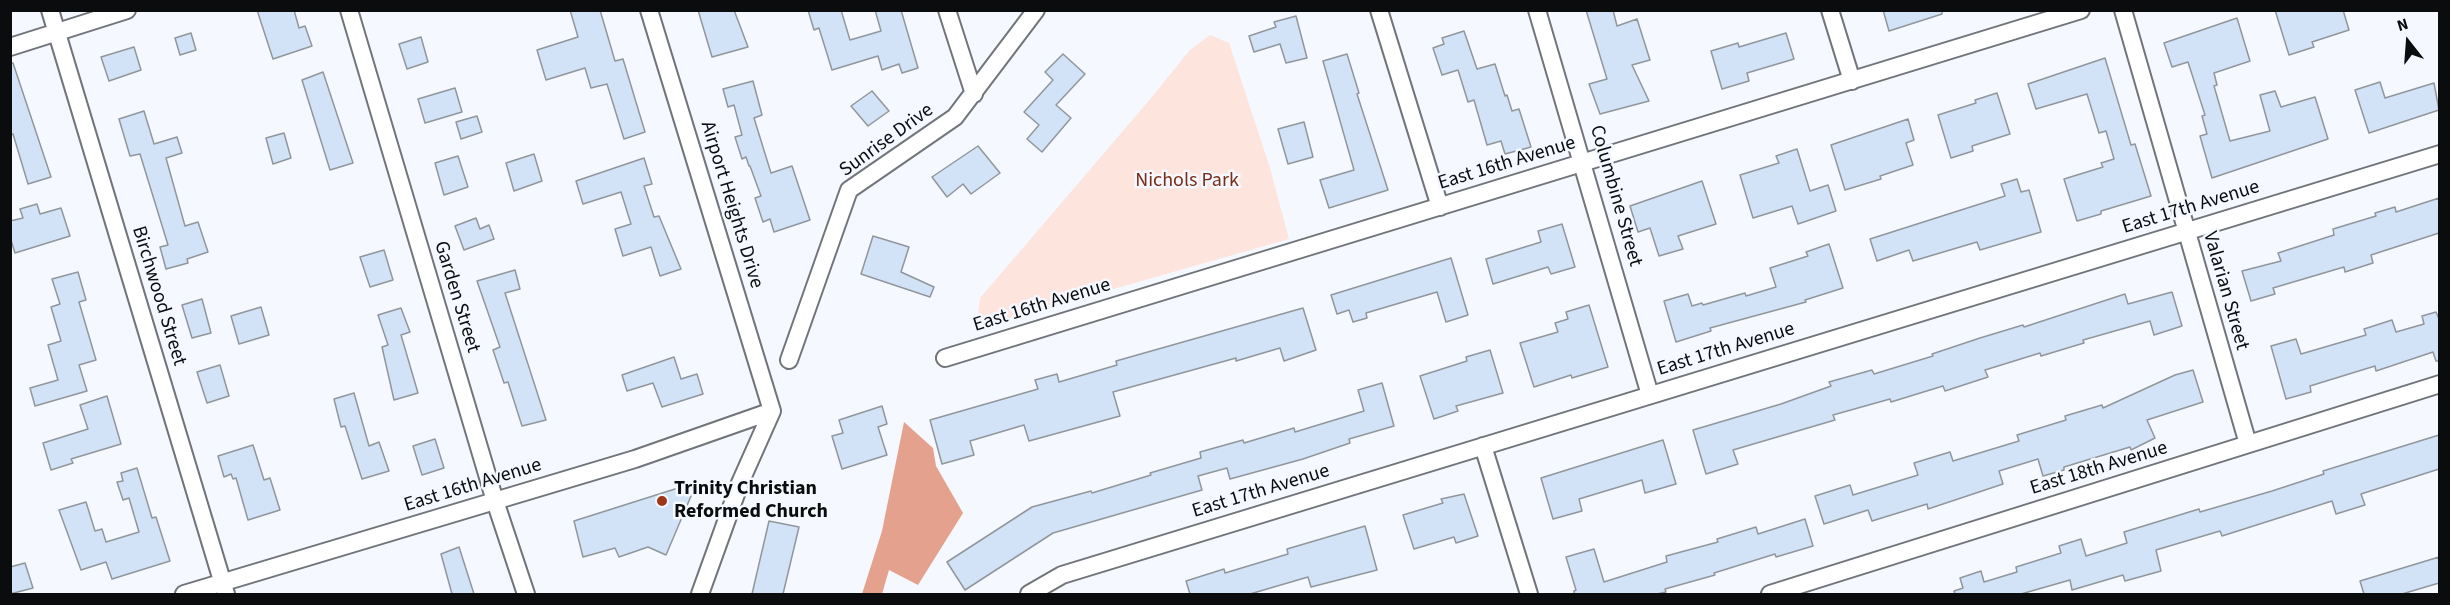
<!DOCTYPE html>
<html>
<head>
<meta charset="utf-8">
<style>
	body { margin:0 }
	#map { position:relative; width:2450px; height:605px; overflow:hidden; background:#f5f9ff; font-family:"Source Sans 3",sans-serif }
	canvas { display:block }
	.frame { position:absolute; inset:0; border:12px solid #0a0c0d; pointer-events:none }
	.north { position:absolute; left:2378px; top:12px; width:60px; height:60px; -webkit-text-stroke:4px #f5f9ff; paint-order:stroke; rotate:343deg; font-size:16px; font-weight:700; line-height:24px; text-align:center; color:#0a0c0d }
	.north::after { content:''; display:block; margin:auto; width:21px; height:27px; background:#0a0c0d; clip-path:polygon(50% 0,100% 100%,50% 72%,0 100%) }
</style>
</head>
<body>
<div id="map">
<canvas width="2450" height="605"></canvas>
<div class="frame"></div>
<div class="north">N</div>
</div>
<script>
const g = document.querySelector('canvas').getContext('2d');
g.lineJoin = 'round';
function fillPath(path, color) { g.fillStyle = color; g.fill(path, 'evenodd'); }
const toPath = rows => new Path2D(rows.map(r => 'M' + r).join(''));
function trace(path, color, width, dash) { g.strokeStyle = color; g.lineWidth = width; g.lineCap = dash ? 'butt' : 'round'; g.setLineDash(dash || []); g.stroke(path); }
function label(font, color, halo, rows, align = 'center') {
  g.font = font + ' "Source Sans 3",sans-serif'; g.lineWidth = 5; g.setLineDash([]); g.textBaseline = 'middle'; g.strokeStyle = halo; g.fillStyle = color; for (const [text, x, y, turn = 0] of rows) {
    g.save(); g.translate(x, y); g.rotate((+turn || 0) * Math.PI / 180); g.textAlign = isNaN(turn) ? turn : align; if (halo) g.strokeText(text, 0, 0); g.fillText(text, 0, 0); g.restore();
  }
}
fillPath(toPath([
	[1210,35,1229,43,1270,168,1289,239,1001,321,977,323,980,298,1146,104,1190,50]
]), '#fde4dd');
fillPath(toPath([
	[904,422,933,448,936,466,963,513,918,585,889,570,882,594,862,594,882,531]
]), '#e4a18e');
const building = toPath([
	[257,10,294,10,299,28,305,26,312,46,273,59,257,10],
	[570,10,600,10,615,61,623,59,645,132,624,139,607,84,591,88,585,68,546,80,537,50,578,37,570,10],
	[698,10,734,10,748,47,712,57,698,10],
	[808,10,841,10,850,40,881,31,875,10,901,10,918,68,902,73,899,64,882,70,878,56,832,70,819,28,814,30,808,10],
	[1586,10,1613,10,1617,26,1637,19,1650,60,1632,65,1649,101,1600,114,1589,84,1607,79,1586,10],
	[1883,10,1942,10,1942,14,1889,31,1883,10],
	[2275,10,2343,10,2349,30,2312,42,2314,47,2289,55,2275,10],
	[1296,16,1307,58,1286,63,1280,44,1254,52,1249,36,1276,27,1274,22,1296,16],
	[2237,18,2250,61,2214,73,2217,85,2214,86,2230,141,2270,131,2260,95,2275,91,2281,107,2315,97,2328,139,2212,178,2200,136,2207,134,2202,116,2205,115,2188,62,2172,67,2164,43,2237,18],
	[1464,31,1477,69,1495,64,1505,96,1507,95,1512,111,1519,109,1531,147,1505,154,1501,141,1487,145,1474,100,1468,102,1458,70,1442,75,1433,48,1444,44,1442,38,1464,31],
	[191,33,196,50,180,55,175,38,191,33],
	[1786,33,1794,59,1747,73,1749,81,1722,89,1711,51,1738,43,1739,47,1786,33],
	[421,37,428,62,407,69,399,44,421,37],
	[134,47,141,70,109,81,101,57,134,47],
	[1063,54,1085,74,1056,105,1071,118,1042,152,1027,139,1039,125,1024,112,1053,80,1045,72,1063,54],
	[1347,54,1359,93,1357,94,1388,190,1329,208,1320,180,1354,170,1323,61,1347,54],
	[2105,58,2131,145,2135,144,2151,196,2101,211,2101,214,2077,221,2064,179,2103,167,2101,163,2114,159,2106,131,2099,133,2087,94,2036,109,2028,84,2105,58],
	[13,63,51,177,28,184,13,134,10,135,10,64,13,63],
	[323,72,353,163,330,170,302,80,323,72],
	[753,81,762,115,754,118,771,173,792,166,810,220,774,232,770,219,763,222,755,198,761,196,750,166,749,166,746,157,742,159,735,137,742,135,734,105,728,107,723,89,753,81],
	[2380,82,2385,98,2434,83,2439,110,2369,133,2355,90,2380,82],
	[455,88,462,112,425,123,418,99,455,88],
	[872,91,889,111,868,126,851,106,872,91],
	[1997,93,2010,134,1972,146,1973,151,1951,158,1938,115,1976,103,1975,100,1997,93],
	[144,111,154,144,177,137,182,153,166,158,185,226,198,222,208,252,187,259,188,263,166,269,160,247,168,245,140,154,130,156,119,119,144,111],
	[477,116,482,132,461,139,456,122,477,116],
	[1908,119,1914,140,1906,143,1913,165,1880,176,1881,179,1845,190,1831,145,1908,119],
	[1304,122,1313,157,1288,164,1278,129,1304,122],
	[284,133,291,158,273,164,266,138,284,133],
	[978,146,1000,173,971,194,963,184,947,197,932,177,978,146],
	[1797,149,1810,191,1828,185,1836,211,1798,224,1792,206,1753,218,1740,175,1779,163,1776,156,1797,149],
	[534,154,542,181,514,191,506,163,534,154],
	[458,156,468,187,444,195,435,163,458,156],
	[644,158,652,184,644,186,654,217,659,216,681,269,660,276,651,247,623,256,615,229,631,224,621,192,583,204,576,181,644,158],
	[2017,179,2021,192,2029,190,2041,232,1980,250,1977,242,1913,261,1909,250,1877,261,1870,239,2005,196,2001,184,2017,179],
	[1702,181,1716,224,1678,236,1683,249,1659,256,1650,228,1638,232,1630,206,1702,181],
	[2439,198,2439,233,2371,255,2373,263,2345,272,2344,267,2273,288,2275,294,2251,301,2242,271,2281,261,2278,253,2334,235,2333,229,2376,216,2375,213,2395,207,2396,212,2439,198],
	[37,204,40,214,61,208,70,236,15,253,10,237,10,221,23,218,20,209,37,204],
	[476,218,480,229,489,225,494,239,464,250,455,226,476,218],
	[1562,224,1575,267,1551,274,1548,267,1493,284,1486,259,1541,242,1538,231,1562,224],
	[873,236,909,247,901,272,934,287,930,297,861,274,873,236],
	[1829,244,1843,288,1805,300,1806,302,1710,328,1711,331,1676,342,1664,301,1688,294,1692,306,1702,303,1703,305,1745,293,1746,296,1776,287,1770,268,1808,256,1806,252,1829,244],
	[384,250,393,280,370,287,360,257,384,250],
	[1451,258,1468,315,1446,322,1437,292,1366,313,1367,318,1353,322,1349,310,1337,314,1331,295,1451,258],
	[515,270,520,289,505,293,546,420,522,426,508,382,504,383,493,350,500,347,477,281,515,270],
	[78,272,86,300,79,302,96,360,79,365,87,391,35,406,30,388,58,380,48,345,61,341,51,307,60,304,52,279,78,272],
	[2172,292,2182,326,2154,335,2150,321,2083,340,2084,343,2041,356,2040,353,1985,370,1988,377,1945,391,1943,386,1891,402,1890,399,1833,415,1835,420,1733,450,1738,464,1706,474,1693,430,1781,404,1831,386,1829,382,1872,370,1874,374,1933,356,1932,354,1980,338,2023,325,2024,327,2125,294,2128,304,2172,292],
	[202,299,211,333,192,338,182,305,202,299],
	[1589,305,1608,367,1572,378,1571,375,1534,387,1520,343,1558,332,1555,323,1568,319,1566,312,1589,305],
	[261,307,269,335,239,344,231,316,261,307],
	[401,308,410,332,401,335,418,393,394,400,382,347,388,345,378,315,401,308],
	[1303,308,1316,350,1284,361,1280,348,1236,361,1236,358,1113,392,1120,416,1029,441,1024,425,970,441,974,455,942,464,930,420,1038,389,1035,380,1057,374,1059,382,1117,365,1116,361,1303,308],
	[2436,312,2439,319,2439,361,2436,361,2433,352,2376,371,2375,366,2310,386,2311,392,2286,399,2271,346,2296,339,2301,354,2366,335,2364,329,2392,320,2396,332,2424,324,2422,316,2436,312],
	[1490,350,1503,393,1456,406,1458,411,1434,419,1420,376,1467,361,1466,357,1490,350],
	[674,357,681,379,697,374,703,394,662,407,653,383,627,391,622,375,674,357],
	[220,365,229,396,207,403,197,372,220,365],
	[2193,370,2203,402,2147,420,2155,438,2131,450,2130,447,2064,467,2064,470,2043,476,2038,459,1999,471,2003,484,1928,509,1927,504,1872,521,1868,510,1824,524,1815,496,1850,485,1853,495,1918,475,1914,463,1950,452,1953,461,2019,441,2017,435,2066,420,2065,416,2102,405,2103,408,2175,375,2193,370],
	[1382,383,1394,426,1349,439,1350,443,1303,459,1230,479,1227,468,1198,476,1202,490,1053,533,965,590,947,562,1032,507,1091,491,1092,493,1151,475,1150,473,1201,458,1200,452,1243,440,1244,443,1294,428,1295,432,1364,411,1358,390,1382,383],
	[354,393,369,446,379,442,389,471,362,479,345,426,341,427,334,399,354,393],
	[107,396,121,444,71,459,73,463,51,470,43,443,88,429,80,405,107,396],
	[882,406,887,424,878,427,887,455,842,469,832,436,843,433,839,420,882,406],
	[2439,435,2439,469,2361,494,2365,505,2336,514,2332,501,2222,536,2220,531,2156,550,2161,571,2125,581,2123,575,2072,590,2070,580,2021,594,1955,594,1954,591,1963,588,1960,578,1981,571,1984,582,2017,572,2016,567,2061,553,2059,546,2081,539,2086,556,2127,543,2124,532,2199,509,2200,512,2272,491,2324,474,2323,471,2439,435],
	[435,439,444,468,422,475,413,446,435,439],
	[1663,440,1676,484,1645,493,1642,480,1579,499,1582,511,1553,519,1541,478,1663,440],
	[253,445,264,480,270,478,280,510,248,520,236,478,233,479,231,474,224,477,218,456,253,445],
	[137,468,152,518,156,517,170,561,112,579,106,562,81,570,59,510,86,502,95,531,102,529,106,542,139,532,129,498,123,500,117,482,123,481,121,473,137,468],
	[697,482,666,555,648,547,619,557,615,548,583,557,574,521,697,482],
	[1464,494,1478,536,1456,543,1454,537,1414,549,1403,515,1443,503,1441,499,1464,494],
	[1805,519,1813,546,1776,557,1775,554,1714,573,1715,575,1665,589,1666,592,1657,594,1574,594,1574,591,1576,590,1566,557,1594,549,1604,582,1667,562,1666,556,1718,542,1717,539,1756,527,1758,534,1805,519],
	[769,521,799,527,783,594,752,594,769,521],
	[1365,526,1377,570,1311,587,1308,577,1250,594,1190,594,1186,581,1224,569,1225,573,1288,554,1287,549,1365,526],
	[459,547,474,594,452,594,441,554,459,547],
	[2439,557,2439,583,2402,594,2364,594,2360,581,2439,557],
	[25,563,33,588,10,594,10,567,25,563]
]);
fillPath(building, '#d2e3f8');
trace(building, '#91969b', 1.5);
const minor = toPath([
	[50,10,226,594],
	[349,10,495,501,526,594],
	[649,10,772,411],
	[947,10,974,94],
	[1379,10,1440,207],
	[1537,10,1650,395],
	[1830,10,1852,81],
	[2123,10,2248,444],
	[10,47,127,10],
	[945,358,2081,10],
	[789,360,849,190,955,117,1036,10],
	[1483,446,1529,594],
	[184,594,635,459,772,411],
	[700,594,740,483,772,411],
	[1029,594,1062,575,2440,154],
	[1770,594,2440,384]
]);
trace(minor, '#71757a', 20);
trace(minor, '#fff', 16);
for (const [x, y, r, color] of [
	[662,501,6,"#9e3618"]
]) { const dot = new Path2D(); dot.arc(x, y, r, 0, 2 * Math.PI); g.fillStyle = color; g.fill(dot); trace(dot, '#f5f9ff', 2); }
label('20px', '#0a0c0d', '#f5f9ff', [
	["Sunrise Drive",887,141,-36],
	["East 16th Avenue",1507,164,-17],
	["Columbine Street",1615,196,74],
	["Airport Heights Drive",731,205,73],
	["East 17th Avenue",2191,208,-17],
	["Valarian Street",2225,291,74],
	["Birchwood Street",158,296,73],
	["Garden Street",456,297,73],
	["East 16th Avenue",1042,306,-17],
	["East 17th Avenue",1726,350,-17],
	["East 18th Avenue",2099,469,-17],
	["East 16th Avenue",473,486,-17],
	["East 17th Avenue",1261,492,-17]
]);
label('20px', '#7a2c16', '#f5f9ff', [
	["Nichols Park",1187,182]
]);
label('bold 20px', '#0a0c0d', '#f5f9ff', [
	["Trinity Christian",674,490],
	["Reformed Church",674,513]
], 'left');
</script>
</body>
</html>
